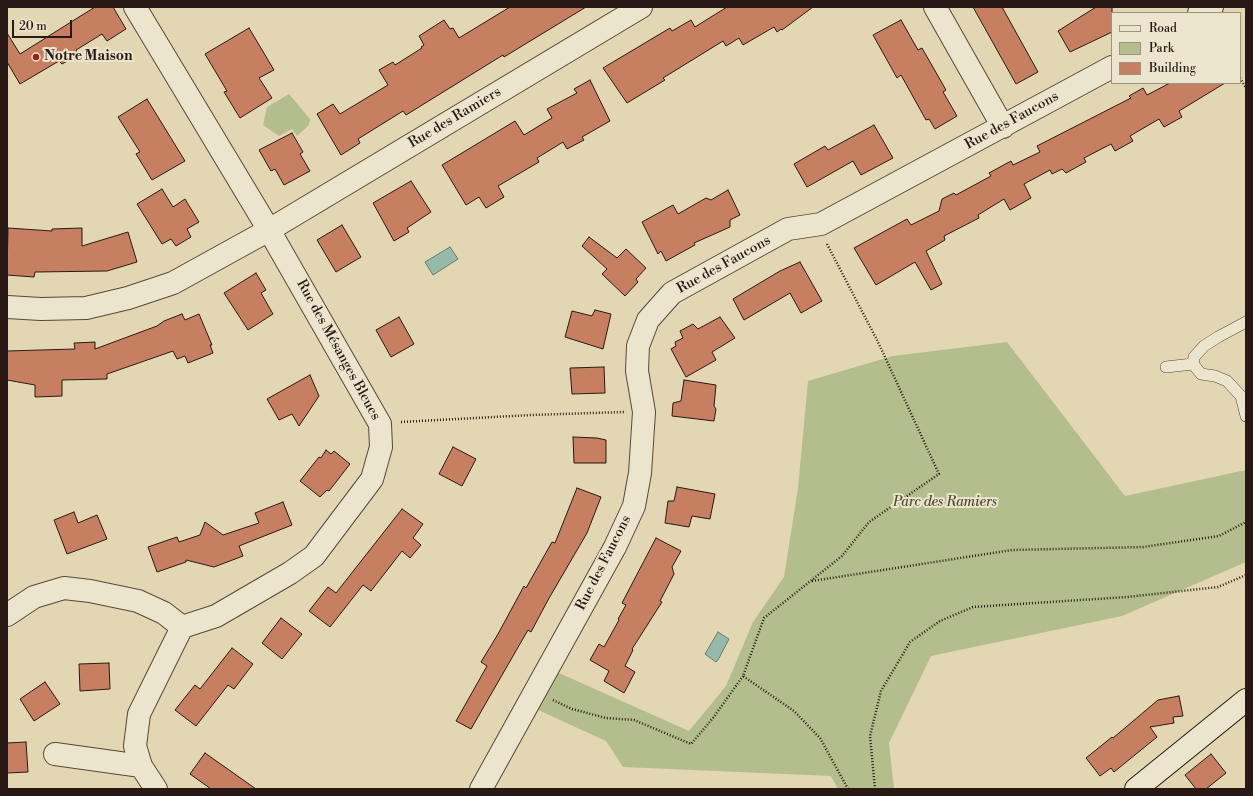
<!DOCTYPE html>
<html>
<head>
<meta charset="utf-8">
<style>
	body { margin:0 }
	#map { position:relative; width:1253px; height:796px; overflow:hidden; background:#e2d7b2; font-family:"Libre Bodoni",serif }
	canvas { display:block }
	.frame { position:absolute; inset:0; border:8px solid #291914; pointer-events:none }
	.legend { position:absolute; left:1111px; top:12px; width:130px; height:72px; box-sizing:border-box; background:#ece5cd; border:1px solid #9e9383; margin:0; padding:5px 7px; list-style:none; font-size:12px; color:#291914 }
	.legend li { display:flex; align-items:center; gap:8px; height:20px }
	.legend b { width:20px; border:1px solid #9e9383 }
	.scale { position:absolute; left:12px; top:20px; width:60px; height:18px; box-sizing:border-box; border:2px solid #291914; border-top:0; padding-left:5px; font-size:12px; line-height:14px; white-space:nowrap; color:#291914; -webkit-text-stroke:3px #ece5cd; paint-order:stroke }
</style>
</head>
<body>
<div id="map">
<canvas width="1253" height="796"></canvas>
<div class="frame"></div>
<ul class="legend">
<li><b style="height:5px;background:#ece5cd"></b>Road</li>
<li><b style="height:11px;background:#b3be8c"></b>Park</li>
<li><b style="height:11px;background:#c67f61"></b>Building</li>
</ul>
<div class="scale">20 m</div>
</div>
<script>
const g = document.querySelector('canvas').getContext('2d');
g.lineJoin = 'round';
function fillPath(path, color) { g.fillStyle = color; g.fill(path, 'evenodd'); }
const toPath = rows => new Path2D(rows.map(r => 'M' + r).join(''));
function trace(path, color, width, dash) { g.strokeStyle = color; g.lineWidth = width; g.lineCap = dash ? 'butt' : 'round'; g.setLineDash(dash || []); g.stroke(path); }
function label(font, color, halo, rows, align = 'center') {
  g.font = font + ' "Libre Bodoni",serif'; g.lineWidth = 4; g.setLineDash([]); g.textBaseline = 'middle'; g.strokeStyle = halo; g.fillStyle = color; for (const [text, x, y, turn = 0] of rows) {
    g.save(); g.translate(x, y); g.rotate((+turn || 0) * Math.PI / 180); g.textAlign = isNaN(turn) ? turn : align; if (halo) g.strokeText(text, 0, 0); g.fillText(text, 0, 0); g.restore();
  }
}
fillPath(toPath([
	[289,94,310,119,309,125,297,136,292,129,279,136,263,125,267,107],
	[1007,342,1125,496,1246,470,1246,562,1122,616,931,656,889,743,894,789,838,789,831,776,623,767,606,741,536,709,559,673,689,731,726,686,753,622,784,577,798,488,808,381,893,356]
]), '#b3be8c');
const water = toPath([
	[450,247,458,259,433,275,425,262,450,247],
	[718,632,729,639,718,660,716,662,705,654,718,632]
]);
fillPath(water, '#95baa9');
trace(water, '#6a7a6d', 1);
const building = toPath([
	[95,7,113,7,126,29,107,41,102,34,76,50,78,55,62,64,59,61,20,84,7,62,7,33,20,54,95,7],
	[510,7,586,7,504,57,503,55,406,115,403,111,358,139,360,143,341,155,317,114,333,104,340,114,388,85,379,70,393,62,395,65,422,48,421,47,424,45,419,36,444,20,450,29,453,28,459,38,510,7],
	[727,7,813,7,782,30,781,29,777,32,774,27,743,45,739,38,726,46,723,41,663,78,665,80,627,103,603,68,670,28,672,31,691,20,695,27,727,7],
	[973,7,1002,7,1038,72,1016,84,973,7],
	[1096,7,1112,7,1112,32,1070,52,1058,31,1096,7],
	[901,20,918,50,922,48,946,90,943,92,957,116,935,129,929,119,926,120,901,75,897,78,873,35,901,20],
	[249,28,274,70,259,78,272,98,240,118,224,92,227,91,205,54,249,28],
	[590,80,610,121,582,137,584,140,567,149,563,142,537,158,539,162,498,186,504,197,486,208,479,197,466,205,442,165,515,121,524,135,552,118,547,109,577,93,574,89,590,80],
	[1170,83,1225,83,1179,111,1182,117,1164,127,1159,119,1130,136,1133,141,1115,151,1111,144,1084,158,1086,162,1066,173,1062,169,1052,174,1050,170,1024,184,1031,198,1010,210,1004,199,978,215,979,218,944,236,945,240,926,251,942,284,931,290,915,262,876,285,854,248,907,219,911,225,939,211,942,199,954,193,956,195,991,176,989,173,1011,161,1013,165,1040,152,1037,146,1131,98,1129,96,1143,88,1147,95,1170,83],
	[147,99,185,161,152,180,136,154,140,152,118,117,147,99],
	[874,125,893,158,861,175,853,161,807,187,794,164,825,146,828,150,874,125],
	[292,133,303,152,300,154,310,171,284,185,275,169,271,171,259,150,292,133],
	[411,181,431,212,407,228,409,232,394,241,373,203,411,181],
	[162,189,173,207,185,199,199,222,187,229,191,237,176,246,171,239,162,244,137,204,162,189],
	[728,190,740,215,730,220,730,227,694,243,695,245,666,261,661,251,658,254,642,222,673,205,678,214,706,198,711,200,728,190],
	[342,225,361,257,336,272,317,240,342,225],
	[8,228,52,231,52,229,82,228,82,246,128,232,137,262,107,271,35,272,34,277,7,275,8,228],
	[589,237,617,258,626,249,646,268,636,279,638,282,625,296,602,274,607,269,582,246,589,237],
	[800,262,822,301,801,313,790,293,744,320,733,299,780,271,800,262],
	[256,273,266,290,261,293,273,314,248,330,224,293,256,273],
	[595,310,611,314,603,349,565,337,572,311,592,316,595,310],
	[182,314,185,320,199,314,212,345,210,345,213,353,188,363,185,356,177,359,173,351,107,374,107,379,62,380,62,396,35,397,35,385,7,380,7,351,75,349,74,343,95,342,95,349,157,326,164,321,182,314],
	[399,317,414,344,391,357,376,330,399,317],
	[720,317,735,338,712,352,716,360,686,377,671,349,676,346,675,342,683,338,680,331,693,324,698,329,720,317],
	[604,367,605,393,572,394,570,368,604,367],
	[310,375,319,396,299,426,292,414,279,420,267,399,310,375],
	[684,380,716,385,714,406,716,409,714,421,672,416,673,403,681,401,684,380],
	[573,437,597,438,606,440,606,463,574,463,573,437],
	[453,447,476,459,462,486,439,474,453,447],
	[326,450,331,454,334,451,350,464,329,491,327,490,320,497,300,481,319,457,321,458,326,450],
	[677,487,715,494,710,519,692,516,689,527,665,523,668,501,674,501,677,487],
	[577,488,601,497,587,533,548,600,531,632,528,630,471,729,456,721,487,666,481,662,498,634,524,586,526,588,552,542,555,543,577,488],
	[283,502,292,525,239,546,243,556,214,567,186,560,186,562,157,572,148,547,177,537,179,542,200,535,205,522,223,535,259,523,255,513,283,502],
	[402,509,423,524,413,538,421,545,410,558,402,551,371,591,363,585,330,627,309,611,328,587,336,593,402,509],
	[74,512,78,523,97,515,107,539,67,554,54,520,74,512],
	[656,538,681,551,672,567,674,574,660,601,662,602,632,649,633,650,625,666,635,672,624,693,604,681,609,671,590,660,599,644,604,647,619,620,618,619,626,605,622,603,656,538],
	[281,618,302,634,282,659,262,643,281,618],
	[232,648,253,664,234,689,228,685,196,726,175,710,195,685,200,689,232,648],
	[109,663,110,689,80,691,79,664,109,663],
	[45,682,60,704,34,721,20,699,45,682],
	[1179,696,1183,716,1173,717,1174,723,1150,727,1157,737,1114,772,1111,768,1100,776,1086,758,1112,737,1113,738,1158,700,1179,696],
	[26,742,28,772,7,773,7,743,26,742],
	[205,753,256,789,211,789,190,774,205,753],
	[1211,754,1226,773,1206,789,1196,789,1185,775,1211,754]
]);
fillPath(building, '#c67f61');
trace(building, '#291914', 1);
const lane = toPath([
	[1246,322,1218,337,1204,346,1194,357,1193,364,1201,374,1215,376,1227,381,1241,396,1246,416],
	[1166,367,1193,364]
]);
const street = toPath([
	[135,7,269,230,380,424,381,447,372,479,314,556,290,573,216,616,182,627,139,714,135,746,141,766,156,789],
	[935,7,1003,127],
	[1199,13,1212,7],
	[7,307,41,309,86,308,128,298,173,283,269,230,641,7],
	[7,615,34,597,64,588,90,591,138,601,164,613,182,627],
	[55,754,141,766],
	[481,789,615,547,634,506,640,473,644,412,637,371,638,346,648,320,672,293,788,229,821,224,1112,67]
]);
const secondary = toPath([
	[1136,789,1246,700]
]);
trace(lane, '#57483c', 12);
trace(street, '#57483c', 24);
trace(secondary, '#291914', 24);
trace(toPath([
	[1240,78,1246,88],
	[827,244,878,342,939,474,869,522,842,556,764,618,743,676,794,711,820,738,848,789],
	[401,422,531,415,624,412],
	[812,581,1012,550,1143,547,1219,536,1246,522],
	[553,700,572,709,606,718,634,720,691,744,713,718,743,676],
	[875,789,870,736,881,691,910,642,940,621,973,607,1127,597,1218,587,1246,575]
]), '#291914', 2.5, [1, 2]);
trace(lane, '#ece5cd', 11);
trace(street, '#ece5cd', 22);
trace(secondary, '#ece5cd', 22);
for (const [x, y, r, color] of [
	[36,57,4,"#8f2418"]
]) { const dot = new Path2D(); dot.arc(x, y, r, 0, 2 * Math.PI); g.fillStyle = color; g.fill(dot); trace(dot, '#ece5cd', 1.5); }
label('bold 14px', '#291914', '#ece5cd', [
	["Notre Maison",44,57]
], 'left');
label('14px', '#291914', '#ece5cd', [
	["Rue des Ramiers",455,118,-31],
	["Rue des Faucons",1012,121,-29],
	["Rue des Faucons",724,265,-29],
	["Rue des Mésanges Bleues",338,350,61],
	["Rue des Faucons",604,563,-63]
]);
label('italic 14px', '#524b38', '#ece5cd', [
	["Parc des Ramiers",945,503]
]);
</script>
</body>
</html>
